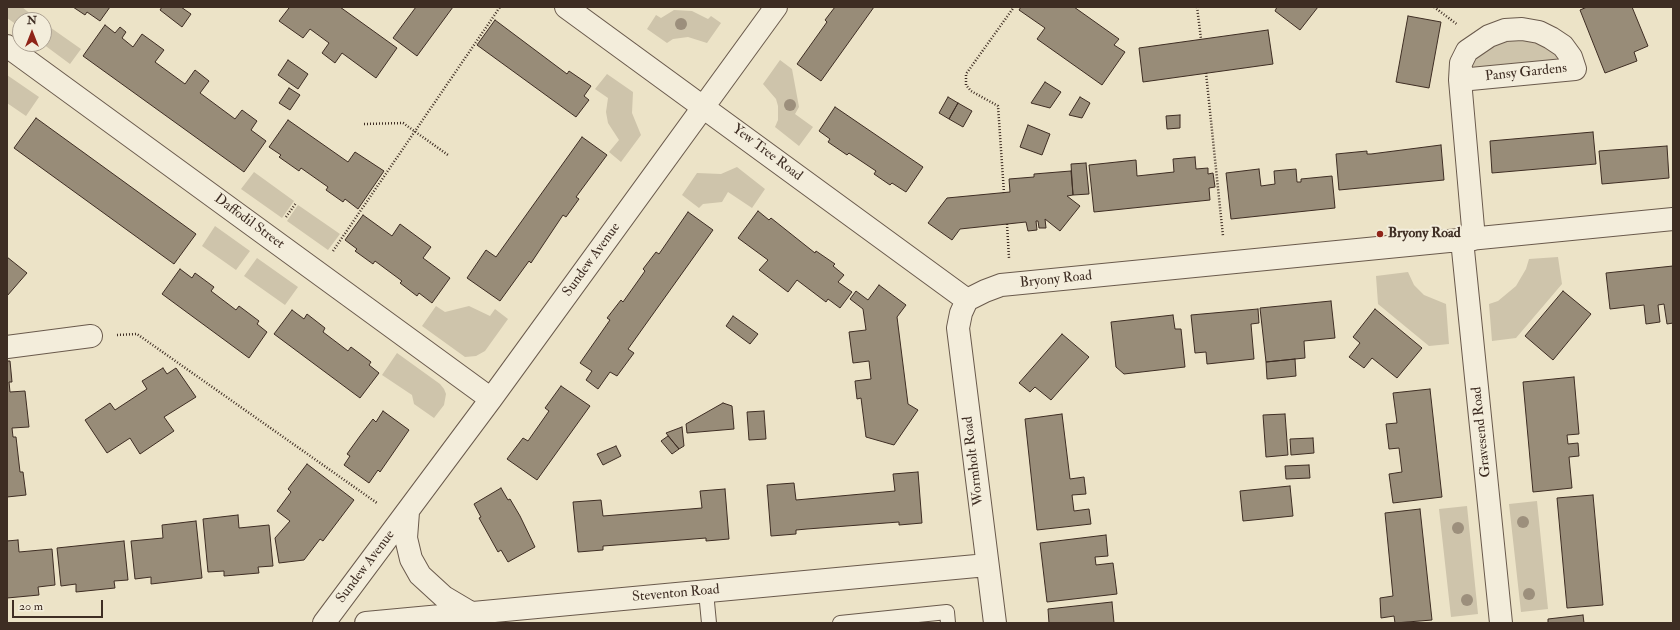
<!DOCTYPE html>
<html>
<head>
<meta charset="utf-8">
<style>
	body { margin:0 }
	#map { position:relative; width:1680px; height:630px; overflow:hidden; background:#ece3c7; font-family:"IM FELL Double Pica",serif }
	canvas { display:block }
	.frame { position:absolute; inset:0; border:8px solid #3e2d23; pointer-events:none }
	.north { position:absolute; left:12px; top:12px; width:40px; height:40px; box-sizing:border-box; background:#f3eddb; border:1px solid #aba091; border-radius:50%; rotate:0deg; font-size:11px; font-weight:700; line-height:16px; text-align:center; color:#3e2d23 }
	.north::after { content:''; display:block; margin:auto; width:14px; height:18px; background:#8f2418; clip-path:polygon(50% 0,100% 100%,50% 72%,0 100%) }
	.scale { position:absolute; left:12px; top:600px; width:91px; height:18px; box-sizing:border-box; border:2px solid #3e2d23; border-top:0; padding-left:5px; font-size:12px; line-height:14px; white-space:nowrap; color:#3e2d23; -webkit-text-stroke:3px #f3eddb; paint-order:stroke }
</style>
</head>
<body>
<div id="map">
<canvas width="1680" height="630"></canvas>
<div class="frame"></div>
<div class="north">N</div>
<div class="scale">20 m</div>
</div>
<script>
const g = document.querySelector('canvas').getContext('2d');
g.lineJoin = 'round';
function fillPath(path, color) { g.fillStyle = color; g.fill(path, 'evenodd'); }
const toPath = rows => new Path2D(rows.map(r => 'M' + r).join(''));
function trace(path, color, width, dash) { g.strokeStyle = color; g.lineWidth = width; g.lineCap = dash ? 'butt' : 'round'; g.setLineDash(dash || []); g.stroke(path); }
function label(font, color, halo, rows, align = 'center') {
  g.font = font + ' "IM FELL Double Pica",serif'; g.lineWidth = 4; g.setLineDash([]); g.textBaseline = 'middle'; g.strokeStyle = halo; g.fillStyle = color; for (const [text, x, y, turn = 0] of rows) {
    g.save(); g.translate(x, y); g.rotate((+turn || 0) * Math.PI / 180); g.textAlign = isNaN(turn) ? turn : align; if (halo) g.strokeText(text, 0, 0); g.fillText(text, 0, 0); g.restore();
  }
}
fillPath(toPath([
	[7,7,22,7,32,15,29,20,20,20,20,27,7,18],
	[674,10,692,11,708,19,711,16,721,23,707,43,688,37,673,39,667,43,647,29,656,15,661,18],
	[44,23,81,49,70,64,43,44],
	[1531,37,1559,56,1560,61,1476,72,1470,67,1470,61,1493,40],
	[780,60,792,69,799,107,795,114,813,127,799,146,775,127,778,120,778,106,776,99,763,84],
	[607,74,633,92,632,113,641,135,621,162,609,152,619,140,608,123,606,112,608,98,595,89],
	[7,75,39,97,26,116,7,103],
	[737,167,765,189,752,208,728,192,722,202,703,204,699,208,682,195,697,173,721,174],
	[254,172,294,201,282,218,241,189],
	[298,205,340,234,328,250,287,221],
	[215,226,250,251,236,270,202,246],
	[1558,257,1562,284,1516,338,1492,341,1489,304,1498,301,1516,286,1526,269,1529,259],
	[257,258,298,287,285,305,244,276],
	[1408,272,1414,285,1424,295,1446,304,1449,344,1429,346,1378,304,1376,276],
	[436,306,445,312,469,306,490,316,495,309,508,319,485,351,476,356,465,357,422,326],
	[397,353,440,384,444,389,446,394,444,405,434,418,414,404,412,395,382,375],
	[1537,501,1548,609,1521,612,1509,504],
	[1467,506,1478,614,1451,617,1439,509]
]), '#cec4ab');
const building = toPath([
	[73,7,110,7,100,21,87,12,85,15,73,7],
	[162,7,181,7,191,14,182,27,160,10,162,7],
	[287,7,340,7,397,48,376,78,342,53,335,63,322,53,329,43,310,29,303,38,279,21,289,8,287,7],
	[416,7,453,7,417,56,393,38,416,7],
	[835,7,874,7,821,81,797,64,827,22,825,20,835,7],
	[1021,7,1074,7,1119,39,1114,45,1125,52,1102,85,1037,39,1045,28,1019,10,1021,7],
	[1277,7,1318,7,1300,30,1275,11,1277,7],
	[1587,7,1632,7,1648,46,1634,52,1637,61,1605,73,1580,10,1587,7],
	[1408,16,1441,22,1429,88,1396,82,1408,16],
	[495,20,567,74,569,71,591,86,584,96,589,100,576,117,477,45,495,20],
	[105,25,115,33,120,27,126,32,122,38,133,47,142,34,164,50,155,62,185,84,195,70,209,81,200,93,235,119,242,110,257,121,251,130,266,141,244,172,83,56,105,25],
	[1268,30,1273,64,1143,82,1139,48,1268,30],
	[288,60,308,74,298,89,278,75,288,60],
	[1045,82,1061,92,1050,108,1031,103,1045,82],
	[289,88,300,95,290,110,279,103,289,88],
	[948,97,958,103,949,119,939,113,948,97],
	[1080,97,1090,103,1082,118,1069,115,1080,97],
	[958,103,972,111,963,127,949,119,958,103],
	[835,107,923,167,906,192,892,183,890,185,874,174,876,171,849,153,847,155,828,142,830,139,819,131,835,107],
	[1180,115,1180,128,1167,129,1166,116,1180,115],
	[36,118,196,234,174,264,14,148,36,118],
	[288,120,348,162,355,152,384,171,358,209,345,199,343,202,326,190,328,187,301,168,299,171,279,157,281,155,269,147,288,120],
	[1028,125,1050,134,1042,155,1020,147,1028,125],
	[1593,132,1596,164,1492,173,1490,141,1593,132],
	[582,137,607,155,576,197,579,199,566,217,563,215,531,263,529,261,500,301,467,278,486,250,496,257,582,137],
	[1441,145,1444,180,1339,190,1336,154,1367,151,1367,154,1371,154,1441,145],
	[1667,146,1669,178,1602,184,1599,151,1667,146],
	[1195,157,1196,169,1208,168,1208,174,1213,173,1215,187,1209,188,1210,200,1094,212,1089,165,1136,160,1137,176,1174,172,1173,159,1195,157],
	[1086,163,1089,194,1073,195,1071,164,1086,163],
	[1259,169,1261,186,1275,184,1274,171,1296,169,1297,182,1301,182,1301,179,1332,176,1335,208,1231,219,1226,173,1259,169],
	[1071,171,1073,195,1067,196,1080,206,1060,231,1045,219,1046,228,1039,228,1038,221,1036,221,1037,230,1028,231,1026,222,960,229,952,240,928,223,947,198,1010,192,1009,179,1034,177,1034,174,1071,171],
	[758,211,769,220,771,218,815,253,816,251,835,264,833,266,844,275,838,282,852,292,840,308,828,299,826,302,797,280,788,292,759,270,768,260,738,238,758,211],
	[688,212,713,230,628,349,634,353,617,376,610,372,598,389,586,380,592,371,580,363,610,320,607,318,621,300,623,302,645,271,643,269,656,252,659,254,688,212],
	[363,215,392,236,400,224,431,247,423,258,450,278,432,303,419,293,417,296,400,283,402,281,375,261,373,264,355,251,357,249,345,240,363,215],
	[7,257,27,273,7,296,7,257],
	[1673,266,1673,323,1667,324,1664,304,1658,305,1660,322,1646,324,1644,305,1610,309,1606,273,1673,266],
	[180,269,192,278,195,273,214,287,211,291,236,310,239,306,259,321,257,324,267,332,249,358,162,294,180,269],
	[879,285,906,305,897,317,908,404,918,410,894,445,866,437,861,398,857,399,855,381,871,379,869,361,853,363,849,332,866,330,863,309,850,299,856,291,868,300,879,285],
	[1563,291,1591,314,1553,360,1525,336,1563,291],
	[1331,301,1335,338,1304,341,1305,358,1266,362,1260,308,1331,301],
	[1258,309,1259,323,1251,324,1254,359,1207,364,1206,352,1195,353,1191,315,1258,309],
	[1375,309,1422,348,1397,378,1372,358,1364,368,1349,357,1360,343,1353,337,1375,309],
	[292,310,304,319,307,314,325,328,323,332,348,351,351,347,371,362,369,365,379,373,360,398,274,334,292,310],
	[1173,315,1175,329,1181,329,1185,367,1124,374,1116,367,1111,322,1173,315],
	[733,316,758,334,750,344,726,326,733,316],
	[1062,334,1089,357,1051,400,1035,387,1030,392,1019,383,1062,334],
	[1295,359,1296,376,1267,379,1266,362,1295,359],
	[7,361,10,361,12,382,9,382,10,392,25,391,29,427,12,428,13,437,16,437,20,472,23,472,26,495,7,497,7,361],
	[163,368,167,374,176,368,196,397,164,417,174,431,140,454,130,438,107,453,85,420,110,403,115,410,147,389,142,381,163,368],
	[1574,377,1579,434,1567,435,1568,444,1578,443,1579,456,1569,457,1572,488,1533,492,1523,382,1574,377],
	[561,386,590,406,537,480,507,459,523,438,528,441,549,411,545,408,561,386],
	[1430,389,1442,497,1393,503,1389,474,1402,472,1399,448,1389,449,1386,424,1397,423,1393,393,1430,389],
	[723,403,732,406,734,429,687,433,686,424,723,403],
	[383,411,409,430,380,472,378,470,369,483,344,465,350,456,347,454,360,436,373,419,376,422,383,411],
	[764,411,766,439,749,440,747,412,764,411],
	[1062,414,1070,479,1084,477,1086,494,1072,495,1074,511,1089,509,1091,524,1037,530,1025,419,1062,414],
	[1285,414,1288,455,1266,457,1263,415,1285,414],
	[682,427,684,446,679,449,666,433,682,427],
	[668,436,679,449,672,454,661,441,668,436],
	[1313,438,1314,453,1291,455,1290,439,1313,438],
	[616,446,621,456,603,465,597,454,616,446],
	[307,464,354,500,323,541,320,539,304,560,279,563,275,538,290,521,277,511,291,492,288,489,307,464],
	[1309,465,1310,478,1286,479,1285,466,1309,465],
	[918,472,922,523,899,525,899,522,807,529,796,530,796,534,771,536,767,485,794,483,796,500,895,491,893,474,918,472],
	[1290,486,1293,516,1243,521,1240,491,1290,486],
	[501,488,508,500,510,499,520,516,535,547,508,562,501,550,498,552,488,534,479,518,481,517,474,504,501,488],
	[725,489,729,539,706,541,706,538,656,542,603,546,603,550,578,552,573,502,601,500,603,516,690,509,702,508,700,491,725,489],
	[1593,495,1603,605,1567,608,1557,498,1593,495],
	[1420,509,1432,620,1395,623,1394,616,1381,618,1380,598,1393,596,1385,513,1420,509],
	[238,515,239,528,269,525,273,566,258,567,259,573,224,576,224,571,208,572,203,519,238,515],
	[196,521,202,578,151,584,151,577,135,579,131,541,163,538,162,525,196,521],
	[1106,535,1108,556,1095,557,1096,565,1113,563,1117,594,1047,602,1040,543,1106,535],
	[18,540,19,552,52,549,55,585,38,587,39,595,7,598,7,541,18,540],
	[124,541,128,580,114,581,115,588,76,592,76,584,61,586,57,548,124,541],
	[1112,602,1114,623,1049,623,1048,609,1112,602],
	[1583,615,1584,623,1548,623,1548,619,1583,615]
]);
fillPath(building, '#988c78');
trace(building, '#3e2d23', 1);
const lane = toPath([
	[706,592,709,623],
	[840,623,947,612,948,623]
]);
const street = toPath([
	[566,7,967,300],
	[7,46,491,399],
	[1460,80,1575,69,1571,57,1563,46,1551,38,1539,32,1522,29,1505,30,1489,36,1467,51,1461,63,1460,80,1474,239],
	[1462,240,1501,623],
	[967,300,985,291,1001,285,1673,219],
	[967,300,961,313,958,328,995,623],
	[7,347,91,336],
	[408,512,406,538,411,559,420,575,444,597,471,613],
	[324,623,491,399,776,7],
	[366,623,987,565]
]);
trace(lane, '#6a5a4c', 16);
trace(street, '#6a5a4c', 24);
trace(toPath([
	[1197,7,1201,39],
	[1434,7,1458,25],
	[33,20,35,17],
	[1206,73,1223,236],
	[364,124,403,123,448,155],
	[1004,193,998,106,971,91,966,85,966,74,1014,7],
	[286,217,296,203],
	[1007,224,1009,258],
	[333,251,500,7],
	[117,335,137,334,377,503]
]), '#3e2d23', 2.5, [1, 2]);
trace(lane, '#f3eddb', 14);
trace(street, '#f3eddb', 22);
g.fillStyle = '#9c8f7c';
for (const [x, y] of [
	[681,24],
	[790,105],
	[1523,522],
	[1458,528],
	[1529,594],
	[1467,600]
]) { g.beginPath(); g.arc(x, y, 6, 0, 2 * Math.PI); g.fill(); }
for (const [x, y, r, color] of [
	[1380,234,4,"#8f2418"]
]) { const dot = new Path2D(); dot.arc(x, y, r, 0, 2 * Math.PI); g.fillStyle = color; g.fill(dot); trace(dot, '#f3eddb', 1.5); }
label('14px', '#3e2d23', '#f3eddb', [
	["Pansy Gardens",1526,73,-6],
	["Yew Tree Road",767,153,37],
	["Daffodil Street",249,222,36],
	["Sundew Avenue",592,260,-54],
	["Bryony Road",1056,280,-6],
	["Gravesend Road",1482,432,-96],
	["Wormholt Road",974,461,-97],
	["Sundew Avenue",366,567,-53],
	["Steventon Road",676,594,-5]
]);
label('bold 14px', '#3e2d23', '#f3eddb', [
	["Bryony Road",1388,234]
], 'left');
</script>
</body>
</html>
